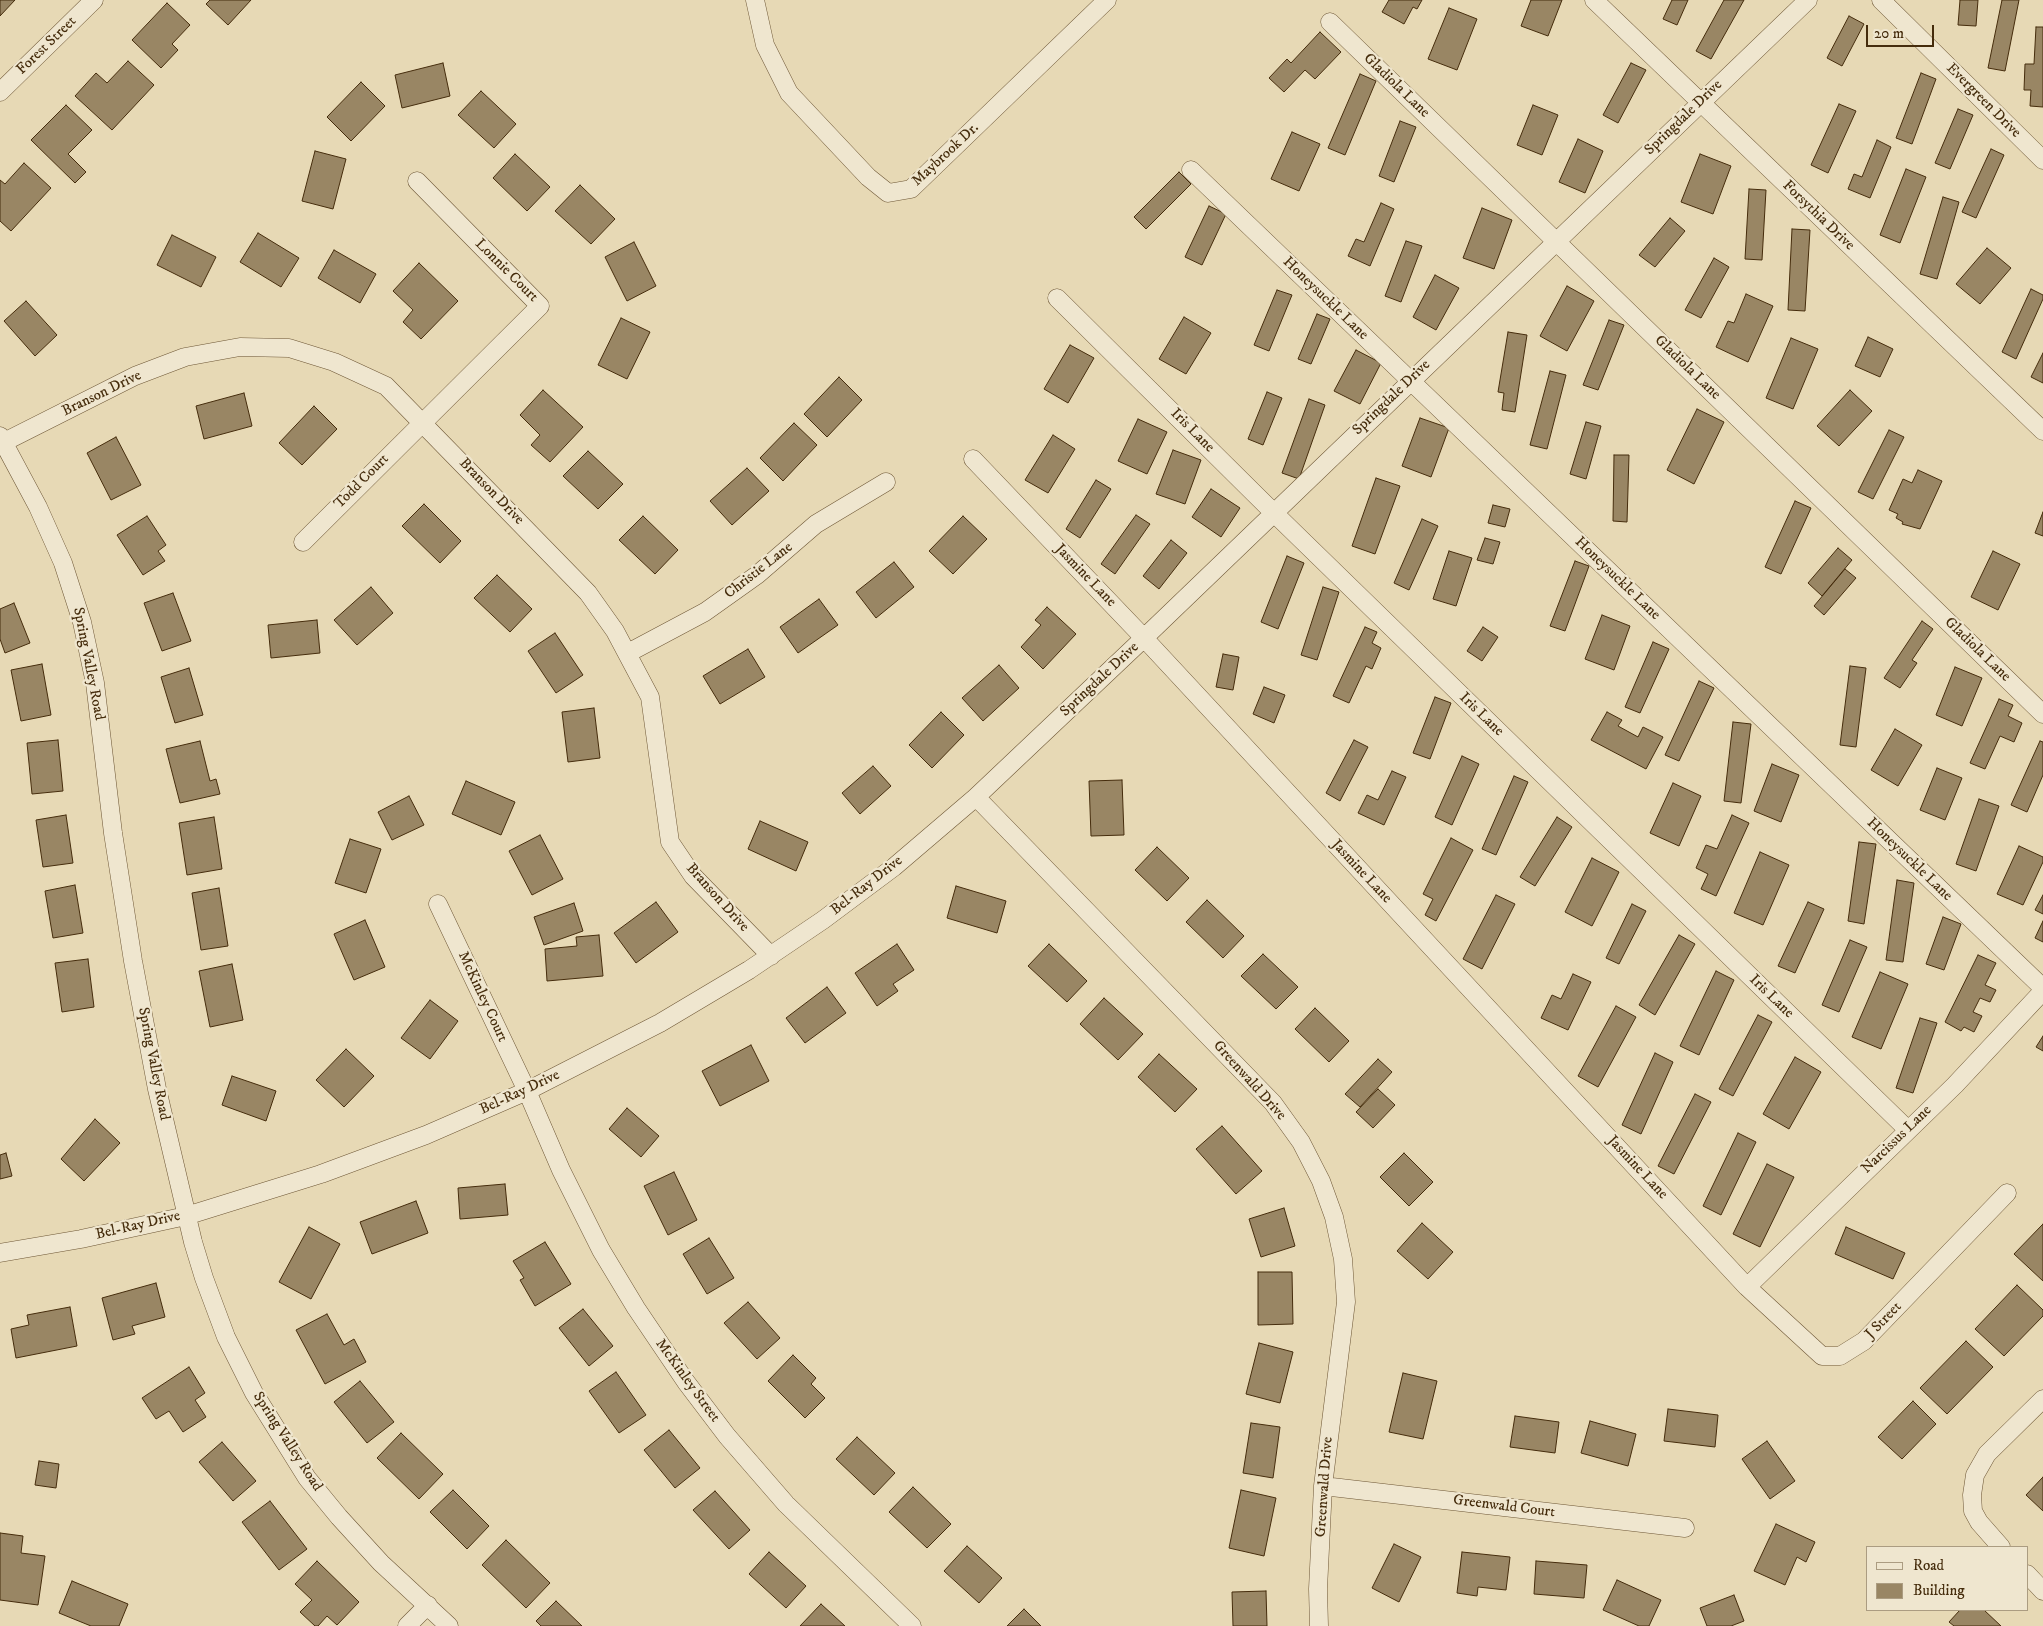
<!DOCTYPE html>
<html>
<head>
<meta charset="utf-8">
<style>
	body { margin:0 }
	#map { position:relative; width:2043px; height:1626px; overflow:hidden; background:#e7d9b5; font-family:"IM FELL DW Pica",serif }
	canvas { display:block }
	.legend { position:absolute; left:1866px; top:1546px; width:162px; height:65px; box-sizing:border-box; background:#efe6cf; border:1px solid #ab9c81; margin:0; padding:6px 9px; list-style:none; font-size:15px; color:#452c0c }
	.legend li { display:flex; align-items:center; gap:10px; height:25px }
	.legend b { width:25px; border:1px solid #ab9c81 }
	.scale { position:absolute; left:1866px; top:25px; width:68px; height:22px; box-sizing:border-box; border:2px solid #452c0c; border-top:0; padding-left:6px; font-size:15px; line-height:18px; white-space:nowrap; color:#452c0c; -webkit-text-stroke:4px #efe6cf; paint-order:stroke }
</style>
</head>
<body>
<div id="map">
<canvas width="2043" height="1626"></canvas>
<ul class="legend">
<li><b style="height:6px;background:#efe6cf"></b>Road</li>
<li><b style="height:14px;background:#998664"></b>Building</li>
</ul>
<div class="scale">20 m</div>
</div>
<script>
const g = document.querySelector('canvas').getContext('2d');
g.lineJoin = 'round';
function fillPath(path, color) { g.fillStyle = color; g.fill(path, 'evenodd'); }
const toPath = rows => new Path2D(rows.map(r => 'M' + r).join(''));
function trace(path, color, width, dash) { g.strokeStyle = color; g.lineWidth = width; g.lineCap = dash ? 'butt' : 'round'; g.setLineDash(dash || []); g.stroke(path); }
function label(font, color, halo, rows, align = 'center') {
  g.font = font + ' "IM FELL DW Pica",serif'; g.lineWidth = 4.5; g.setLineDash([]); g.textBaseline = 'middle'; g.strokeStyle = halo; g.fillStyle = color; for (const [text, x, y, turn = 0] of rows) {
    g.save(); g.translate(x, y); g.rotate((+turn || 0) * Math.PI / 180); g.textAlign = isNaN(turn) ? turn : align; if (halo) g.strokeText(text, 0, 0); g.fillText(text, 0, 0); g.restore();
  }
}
const building = toPath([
	[0,0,15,0,0,16,0,0],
	[210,0,251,0,228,25,206,4,210,0],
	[1389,0,1422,0,1417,9,1413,7,1404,24,1382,12,1389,0],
	[1531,0,1562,0,1548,36,1521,26,1531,0],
	[1672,0,1688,0,1677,25,1663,19,1672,0],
	[1724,0,1744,0,1711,59,1696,51,1724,0],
	[1960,0,1978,0,1976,26,1958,25,1960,0],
	[2002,0,2019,0,2005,71,1988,68,2002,0],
	[167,3,190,25,172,44,178,50,161,68,132,40,167,3],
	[1449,8,1477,19,1457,70,1428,59,1449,8],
	[1849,16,1864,24,1842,66,1827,58,1849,16],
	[2036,27,2043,27,2043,107,2030,106,2031,90,2024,90,2025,64,2034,64,2036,27],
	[1320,32,1341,52,1315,79,1305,70,1284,92,1269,78,1287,59,1291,63,1320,32],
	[128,61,154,85,112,130,75,96,96,73,107,83,128,61],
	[443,63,450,96,402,108,395,75,443,63],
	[1631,63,1646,70,1618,123,1603,115,1631,63],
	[1921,73,1936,79,1912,144,1896,138,1921,73],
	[1360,74,1376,81,1345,155,1328,148,1360,74],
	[361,82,385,106,351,141,327,117,361,82],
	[481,91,516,124,494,148,458,115,481,91],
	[1839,104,1856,111,1828,173,1811,165,1839,104],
	[66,105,92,130,68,154,86,172,75,183,31,140,66,105],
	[1533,105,1558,115,1542,155,1517,145,1533,105],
	[1958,109,1973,115,1950,169,1935,163,1958,109],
	[1400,121,1416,127,1394,182,1379,176,1400,121],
	[1292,132,1320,144,1299,191,1271,179,1292,132],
	[1578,139,1603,151,1585,193,1559,182,1578,139],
	[1877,140,1891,147,1870,198,1848,189,1854,174,1862,177,1877,140],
	[1991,149,2004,155,1976,218,1962,212,1991,149],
	[315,151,346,159,333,209,302,201,315,151],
	[515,154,550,187,527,211,493,178,515,154],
	[1700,154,1731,166,1713,214,1681,202,1700,154],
	[24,163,51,188,11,231,0,221,0,180,5,184,24,163],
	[1906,169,1926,177,1900,243,1880,235,1906,169],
	[1179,172,1191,184,1146,229,1134,217,1179,172],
	[580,185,615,219,591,244,555,211,580,185],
	[1749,189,1766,190,1762,260,1745,259,1749,189],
	[1943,197,1959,202,1937,279,1920,274,1943,197],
	[1381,203,1394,209,1370,266,1348,256,1356,239,1364,242,1381,203],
	[1209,206,1226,214,1202,265,1185,257,1209,206],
	[1482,208,1512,220,1494,269,1463,258,1482,208],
	[1670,218,1685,231,1655,267,1639,255,1670,218],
	[1792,229,1810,230,1805,311,1788,310,1792,229],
	[258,233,299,258,281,287,240,262,258,233],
	[172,235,216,257,201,287,157,265,172,235],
	[1406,241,1422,246,1401,302,1385,296,1406,241],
	[634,242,656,286,627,301,605,257,634,242],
	[1987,248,2011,268,1980,304,1956,284,1987,248],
	[334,250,376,274,360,303,318,278,334,250],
	[1714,258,1729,267,1701,318,1685,310,1714,258],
	[419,263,458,301,421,339,403,322,413,310,393,291,419,263],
	[1435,275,1459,288,1436,330,1413,317,1435,275],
	[1567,286,1594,301,1567,351,1540,336,1567,286],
	[2031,289,2043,295,2043,299,2016,359,2002,352,2031,289],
	[1277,290,1292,295,1269,351,1254,345,1277,290],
	[1746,294,1773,306,1748,362,1716,347,1728,321,1734,323,1746,294],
	[26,301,57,335,35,356,4,321,26,301],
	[1317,314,1330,319,1311,364,1298,359,1317,314],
	[1184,317,1211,333,1186,374,1159,359,1184,317],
	[621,318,650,332,627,379,598,365,621,318],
	[1609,320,1624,325,1598,390,1583,385,1609,320],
	[1508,332,1527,335,1515,412,1502,410,1504,393,1498,392,1508,332],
	[1868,337,1893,349,1880,377,1855,366,1868,337],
	[1791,338,1818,349,1793,409,1766,398,1791,338],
	[1070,345,1094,358,1068,403,1044,389,1070,345],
	[1356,350,1381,363,1360,404,1334,391,1356,350],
	[2043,353,2043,383,2031,377,2043,353],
	[1550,371,1566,375,1547,449,1530,445,1550,371],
	[839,377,862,400,827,437,804,414,839,377],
	[543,390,583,427,550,462,531,445,540,435,520,415,543,390],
	[1850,390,1872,411,1839,446,1817,426,1850,390],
	[1267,392,1282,398,1263,445,1248,439,1267,392],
	[244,393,252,426,204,439,196,406,244,393],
	[1309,399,1325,405,1299,479,1282,473,1309,399],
	[314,406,337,429,302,465,279,443,314,406],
	[1697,409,1724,422,1694,484,1667,470,1697,409],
	[1420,418,1449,428,1431,477,1402,466,1420,418],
	[1138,419,1167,432,1147,474,1118,461,1138,419],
	[1586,422,1601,426,1586,479,1570,474,1586,422],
	[794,423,817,445,783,481,760,458,794,423],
	[1889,430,1904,437,1873,499,1858,492,1889,430],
	[1053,435,1075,449,1048,493,1025,480,1053,435],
	[116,437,141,485,111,500,87,453,116,437],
	[1173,450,1201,460,1185,504,1156,494,1173,450],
	[588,451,623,484,598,509,563,476,588,451],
	[1614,455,1629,455,1627,522,1613,521,1614,455],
	[747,468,769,491,732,525,710,501,747,468],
	[1918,470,1942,481,1920,529,1902,524,1903,522,1896,518,1898,514,1889,510,1903,479,1912,483,1918,470],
	[1376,478,1400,486,1375,554,1352,546,1376,478],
	[1096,480,1111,489,1080,538,1066,529,1096,480],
	[1211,489,1240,508,1221,537,1192,517,1211,489],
	[1795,501,1811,508,1781,574,1765,567,1795,501],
	[424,504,461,541,440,563,402,526,424,504],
	[1493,505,1510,509,1505,527,1488,523,1493,505],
	[2043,512,2043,536,2035,533,2043,512],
	[1136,515,1150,524,1115,574,1101,564,1136,515],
	[147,516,166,545,158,551,165,561,143,575,117,535,147,516],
	[643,516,678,550,655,574,619,540,643,516],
	[963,516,987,539,953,574,929,551,963,516],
	[1422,519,1438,526,1409,590,1394,583,1422,519],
	[1485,538,1500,542,1493,564,1477,560,1485,538],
	[1171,540,1187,553,1159,589,1143,576,1171,540],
	[1838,548,1852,560,1822,596,1808,583,1838,548],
	[1449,551,1472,558,1456,606,1433,599,1449,551],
	[1993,551,2020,564,1998,610,1971,597,1993,551],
	[1287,556,1304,563,1278,629,1261,622,1287,556],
	[1575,561,1589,566,1565,631,1550,626,1575,561],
	[894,562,914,587,876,618,856,592,894,562],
	[1845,569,1856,578,1824,615,1814,606,1845,569],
	[497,575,532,609,510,632,474,598,497,575],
	[371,587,393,613,357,645,334,620,371,587],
	[1323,587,1339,592,1317,660,1301,655,1323,587],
	[173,593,191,641,162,651,144,603,173,593],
	[819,599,838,625,798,653,780,627,819,599],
	[14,603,30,643,5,653,0,639,0,609,14,603],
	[1047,607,1076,634,1043,669,1021,647,1041,625,1035,620,1047,607],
	[1602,615,1630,626,1614,670,1585,659,1602,615],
	[317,620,320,653,271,658,268,625,317,620],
	[1922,621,1933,629,1912,660,1917,663,1900,688,1884,678,1922,621],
	[1365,627,1377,632,1372,643,1381,648,1372,669,1366,666,1349,703,1333,696,1365,627],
	[1483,627,1498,637,1482,661,1467,651,1483,627],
	[555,633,583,675,556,693,528,651,555,633],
	[1653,642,1669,649,1640,713,1625,707,1653,642],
	[748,649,765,677,720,704,703,676,748,649],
	[1223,654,1239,657,1233,690,1216,687,1223,654],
	[42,664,51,715,21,721,11,670,42,664],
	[999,665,1019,688,983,721,962,698,999,665],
	[1850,666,1866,668,1856,747,1840,745,1850,666],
	[1955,667,1982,678,1962,726,1936,715,1955,667],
	[189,668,203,715,175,723,161,677,189,668],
	[1699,681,1714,688,1679,761,1665,755,1699,681],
	[1264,687,1285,695,1274,723,1253,714,1264,687],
	[1435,697,1451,703,1430,759,1413,753,1435,697],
	[1999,699,2013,705,2008,716,2022,723,2014,742,2000,736,1985,769,1970,763,1999,699],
	[594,708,600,758,568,762,562,712,594,708],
	[941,712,964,735,932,768,909,745,941,712],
	[1607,712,1622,720,1618,726,1638,737,1643,727,1663,737,1646,769,1591,740,1607,712],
	[1733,722,1751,724,1741,803,1724,801,1733,722],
	[1895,729,1922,745,1898,786,1871,770,1895,729],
	[58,740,63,791,32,794,27,743,58,740],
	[1354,740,1368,747,1340,801,1326,793,1354,740],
	[200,741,210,781,216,779,220,794,180,803,166,749,200,741],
	[2040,741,2043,742,2043,775,2027,812,2011,805,2040,741],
	[1462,756,1479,764,1452,825,1435,817,1462,756],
	[1772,764,1799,775,1781,822,1754,811,1772,764],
	[873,766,891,786,860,814,842,793,873,766],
	[1937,768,1962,778,1945,820,1920,810,1937,768],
	[1392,771,1406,777,1384,825,1358,813,1367,795,1378,800,1392,771],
	[1514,776,1528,782,1496,855,1482,849,1514,776],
	[1122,780,1124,835,1091,836,1089,781,1122,780],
	[466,781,515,802,501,835,452,814,466,781],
	[1673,783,1701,796,1679,846,1650,833,1673,783],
	[409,796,424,825,392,840,378,812,409,796],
	[1979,799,1999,806,1976,871,1956,864,1979,799],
	[66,815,73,863,43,867,36,820,66,815],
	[1732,815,1749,823,1716,896,1701,889,1708,874,1696,868,1706,845,1717,849,1732,815],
	[214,817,222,869,187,875,179,823,214,817],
	[1557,817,1572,827,1535,886,1520,877,1557,817],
	[760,821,808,842,796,871,748,849,760,821],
	[540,835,563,879,532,895,509,851,540,835],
	[1451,838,1473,850,1436,921,1425,915,1433,899,1423,894,1451,838],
	[350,839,381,849,366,893,335,883,350,839],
	[1859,842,1876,844,1864,924,1848,921,1859,842],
	[2019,846,2043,857,2043,862,2023,905,1997,894,2019,846],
	[1157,847,1189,878,1167,901,1135,870,1157,847],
	[1760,852,1789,865,1763,925,1734,913,1760,852],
	[1592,858,1619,872,1592,926,1565,912,1592,858],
	[1897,880,1914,883,1903,962,1886,960,1897,880],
	[75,885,83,933,53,938,45,891,75,885],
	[956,886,1006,901,997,933,947,918,956,886],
	[219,888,228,946,201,950,192,893,219,888],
	[1496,895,1515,904,1482,969,1463,959,1496,895],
	[2043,895,2043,914,2035,910,2043,895],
	[1207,900,1244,936,1223,958,1186,922,1207,900],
	[656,902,678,932,636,963,614,933,656,902],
	[1808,902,1824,909,1795,973,1778,966,1808,902],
	[574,903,583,931,544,945,534,917,574,903],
	[1632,904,1646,911,1619,964,1606,958,1632,904],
	[1943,917,1961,924,1944,970,1926,964,1943,917],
	[365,920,385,967,354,980,334,934,365,920],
	[2043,921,2043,942,2035,938,2043,921],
	[599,935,603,976,547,981,545,949,577,946,576,937,599,935],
	[1679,935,1695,944,1655,1015,1639,1005,1679,935],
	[1850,940,1867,947,1839,1012,1822,1005,1850,940],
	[897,944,914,970,893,984,898,991,877,1006,855,973,897,944],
	[1049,944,1087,981,1067,1002,1028,966,1049,944],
	[1263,954,1298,987,1276,1009,1241,976,1263,954],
	[1978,955,1996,963,1985,985,1996,990,1990,1002,1980,998,1973,1012,1982,1016,1974,1032,1964,1027,1961,1031,1945,1022,1978,955],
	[88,959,94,1007,62,1012,55,963,88,959],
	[232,964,243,1020,210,1027,199,971,232,964],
	[1716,971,1734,980,1699,1055,1680,1046,1716,971],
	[1880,972,1908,984,1881,1049,1852,1037,1880,972],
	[1573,974,1591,982,1568,1030,1541,1018,1552,995,1561,999,1573,974],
	[827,987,846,1013,805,1043,786,1018,827,987],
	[1104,998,1143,1034,1118,1060,1080,1024,1104,998],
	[430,1000,458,1021,430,1059,401,1038,430,1000],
	[1616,1006,1636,1017,1598,1087,1578,1076,1616,1006],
	[1315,1008,1349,1041,1329,1062,1295,1029,1315,1008],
	[1758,1015,1772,1022,1733,1096,1719,1089,1758,1015],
	[1920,1018,1937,1023,1913,1093,1896,1088,1920,1018],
	[2043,1036,2043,1051,2036,1047,2043,1036],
	[751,1045,769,1081,720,1106,702,1071,751,1045],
	[346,1049,374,1076,344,1107,316,1080,346,1049],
	[1655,1053,1673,1062,1641,1134,1622,1125,1655,1053],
	[1159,1054,1197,1089,1175,1112,1138,1077,1159,1054],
	[1795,1057,1821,1072,1789,1129,1763,1114,1795,1057],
	[1378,1059,1392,1072,1360,1107,1345,1094,1378,1059],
	[232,1076,276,1091,266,1121,222,1105,232,1076],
	[1378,1089,1395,1105,1373,1128,1356,1112,1378,1089],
	[1695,1094,1711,1102,1674,1174,1658,1166,1695,1094],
	[627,1108,659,1136,641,1157,609,1129,627,1108],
	[95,1119,120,1143,84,1181,61,1159,95,1119],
	[1222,1126,1262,1171,1236,1194,1196,1149,1222,1126],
	[1738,1133,1756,1142,1721,1215,1703,1206,1738,1133],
	[6,1153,12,1176,0,1179,0,1155,6,1153],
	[1404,1153,1433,1182,1409,1206,1380,1177,1404,1153],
	[1767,1164,1794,1177,1760,1247,1733,1234,1767,1164],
	[674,1172,697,1220,668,1235,644,1186,674,1172],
	[505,1184,508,1215,460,1219,458,1188,505,1184],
	[416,1201,428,1233,372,1254,360,1222,416,1201],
	[1284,1208,1295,1246,1261,1257,1249,1219,1284,1208],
	[1422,1223,1453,1252,1428,1279,1397,1251,1422,1223],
	[2043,1224,2043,1281,2014,1254,2043,1224],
	[309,1227,340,1244,311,1299,279,1282,309,1227],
	[1846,1227,1905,1253,1893,1279,1835,1254,1846,1227],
	[709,1238,734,1278,707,1294,683,1254,709,1238],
	[545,1242,571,1284,535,1306,520,1280,524,1278,513,1261,545,1242],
	[1258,1272,1292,1272,1293,1324,1258,1325,1258,1272],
	[156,1283,165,1317,132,1326,135,1334,113,1340,102,1298,156,1283],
	[2017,1285,2043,1310,2043,1316,2004,1356,1975,1329,2017,1285],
	[748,1302,780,1338,757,1359,724,1323,748,1302],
	[70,1307,77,1346,16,1358,11,1329,29,1325,27,1315,70,1307],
	[583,1309,613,1346,589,1366,559,1328,583,1309],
	[327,1314,344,1345,354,1339,366,1362,325,1384,296,1330,327,1314],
	[1966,1341,1993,1367,1947,1414,1920,1388,1966,1341],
	[1259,1343,1293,1352,1280,1403,1246,1394,1259,1343],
	[793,1355,816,1378,811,1384,825,1398,805,1418,768,1381,793,1355],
	[189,1367,205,1393,195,1400,206,1417,183,1432,169,1411,156,1419,142,1398,189,1367],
	[616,1372,646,1415,619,1433,589,1391,616,1372],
	[1403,1373,1437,1381,1423,1439,1389,1432,1403,1373],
	[360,1381,394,1422,367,1443,334,1402,360,1381],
	[1913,1401,1936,1424,1902,1459,1878,1437,1913,1401],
	[1668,1409,1718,1415,1715,1447,1664,1441,1668,1409],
	[1515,1416,1559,1422,1555,1453,1510,1447,1515,1416],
	[1590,1421,1636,1434,1628,1466,1581,1453,1590,1421],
	[1251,1423,1280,1427,1273,1478,1243,1473,1251,1423],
	[669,1430,700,1468,675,1488,644,1450,669,1430],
	[401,1433,443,1474,419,1499,377,1458,401,1433],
	[857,1437,895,1473,874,1495,836,1459,857,1437],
	[1767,1441,1795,1481,1770,1499,1742,1459,1767,1441],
	[222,1442,256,1481,233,1501,199,1462,222,1442],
	[39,1461,59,1464,56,1488,35,1485,39,1461],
	[2043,1477,2043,1511,2026,1495,2043,1477],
	[913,1487,951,1524,927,1548,889,1512,913,1487],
	[453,1490,489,1526,467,1549,430,1512,453,1490],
	[1241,1490,1276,1498,1264,1556,1229,1548,1241,1490],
	[715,1491,750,1530,729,1549,693,1510,715,1491],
	[270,1501,307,1549,279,1570,242,1522,270,1501],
	[1776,1524,1815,1542,1806,1562,1797,1557,1785,1585,1754,1571,1776,1524],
	[0,1533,23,1536,21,1553,45,1556,38,1605,0,1600,0,1533],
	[506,1540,550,1583,526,1608,482,1565,506,1540],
	[1394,1544,1421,1557,1399,1602,1372,1588,1394,1544],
	[967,1546,1002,1578,979,1603,944,1571,967,1546],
	[769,1552,806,1586,786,1608,749,1574,769,1552],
	[1462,1552,1510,1557,1506,1590,1478,1587,1477,1596,1457,1593,1462,1552],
	[317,1561,359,1602,337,1625,327,1616,318,1626,315,1626,300,1612,312,1600,295,1584,317,1561],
	[1536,1561,1587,1565,1584,1598,1534,1594,1536,1561],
	[1617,1580,1661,1600,1649,1626,1639,1626,1603,1610,1617,1580],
	[72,1581,128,1604,119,1626,91,1626,59,1613,72,1581],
	[1266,1591,1267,1626,1233,1626,1232,1592,1266,1591],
	[1734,1595,1744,1621,1731,1626,1707,1626,1700,1608,1734,1595],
	[556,1601,582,1626,541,1626,536,1621,556,1601],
	[821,1604,845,1626,800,1626,821,1604],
	[1024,1609,1041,1626,1007,1626,1024,1609],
	[1960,1610,1984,1610,2001,1626,1954,1626,1949,1622,1960,1610]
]);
fillPath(building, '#998664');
trace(building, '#452c0c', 1);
const minor = toPath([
	[755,0,765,45,789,93,868,177,888,193,911,189,1107,0],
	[1594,0,2043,431],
	[1881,0,2043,160],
	[1330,22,2043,714],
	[0,92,94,0],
	[1191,170,2043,988],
	[1057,298,1273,512,1907,1129],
	[0,436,38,507,63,563,82,622,95,683,113,833,133,961,157,1089,193,1242,204,1278,226,1337,254,1393,307,1478,339,1517,381,1563,449,1626],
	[4,442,135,376,185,357,240,347,289,348,334,362,386,386,588,593,615,631,650,697,670,842,693,876,771,956],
	[973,459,1144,638,1747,1287,1822,1356,1840,1356,1864,1341,2007,1193],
	[303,542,540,306,417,181],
	[628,653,705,612,757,575,816,524,886,482],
	[976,797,1273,1103,1301,1142,1321,1181,1334,1217,1343,1259,1346,1302,1323,1486,1318,1589,1319,1626],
	[438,904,527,1091,561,1170,601,1250,636,1308,686,1382,727,1436,786,1504,912,1626],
	[0,1253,81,1239,186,1216,321,1174,426,1135,527,1091,660,1023,749,970,823,920,894,867,976,797,1144,638,1808,0],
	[1747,1287,1955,1085,2043,991],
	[1323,1486,1685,1528],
	[2001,1547,1979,1522,1973,1511,1972,1495,1975,1475,1987,1454,2043,1399],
	[2027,1574,2043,1591],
	[407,1626,428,1605]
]);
trace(minor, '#6e5736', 19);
trace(minor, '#efe6cf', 18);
label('15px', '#452c0c', '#efe6cf', [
	["Forest Street",47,46,-44],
	["Gladiola Lane",1396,86,44],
	["Evergreen Drive",1983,101,45],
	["Springdale Drive",1684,118,-44],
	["Maybrook Dr.",946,155,-43],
	["Forsythia Drive",1818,216,44],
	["Lonnie Court",506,271,45],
	["Honeysuckle Lane",1325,299,44],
	["Gladiola Lane",1687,368,44],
	["Branson Drive",102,394,-26],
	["Springdale Drive",1392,398,-44],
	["Iris Lane",1192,431,45],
	["Todd Court",362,482,-45],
	["Branson Drive",491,492,46],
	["Christie Lane",759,571,-38],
	["Jasmine Lane",1085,576,46],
	["Honeysuckle Lane",1617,579,44],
	["Gladiola Lane",1977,650,44],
	["Spring Valley Road",88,664,79],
	["Springdale Drive",1100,680,-43],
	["Iris Lane",1481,715,44],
	["Honeysuckle Lane",1909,860,44],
	["Jasmine Lane",1361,872,47],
	["Bel-Ray Drive",867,886,-38],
	["Branson Drive",717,898,48],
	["McKinley Court",482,997,65],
	["Iris Lane",1771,997,44],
	["Spring Valley Road",153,1064,79],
	["Greenwald Drive",1249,1081,48],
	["Bel-Ray Drive",520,1093,-25],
	["Narcissus Lane",1897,1140,-44],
	["Jasmine Lane",1637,1168,47],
	["Bel-Ray Drive",138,1226,-13],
	["J Street",1884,1321,-46],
	["McKinley Street",687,1381,54],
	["Spring Valley Road",287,1442,57],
	["Greenwald Drive",1325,1487,-86],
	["Greenwald Court",1504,1507,7]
]);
</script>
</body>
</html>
